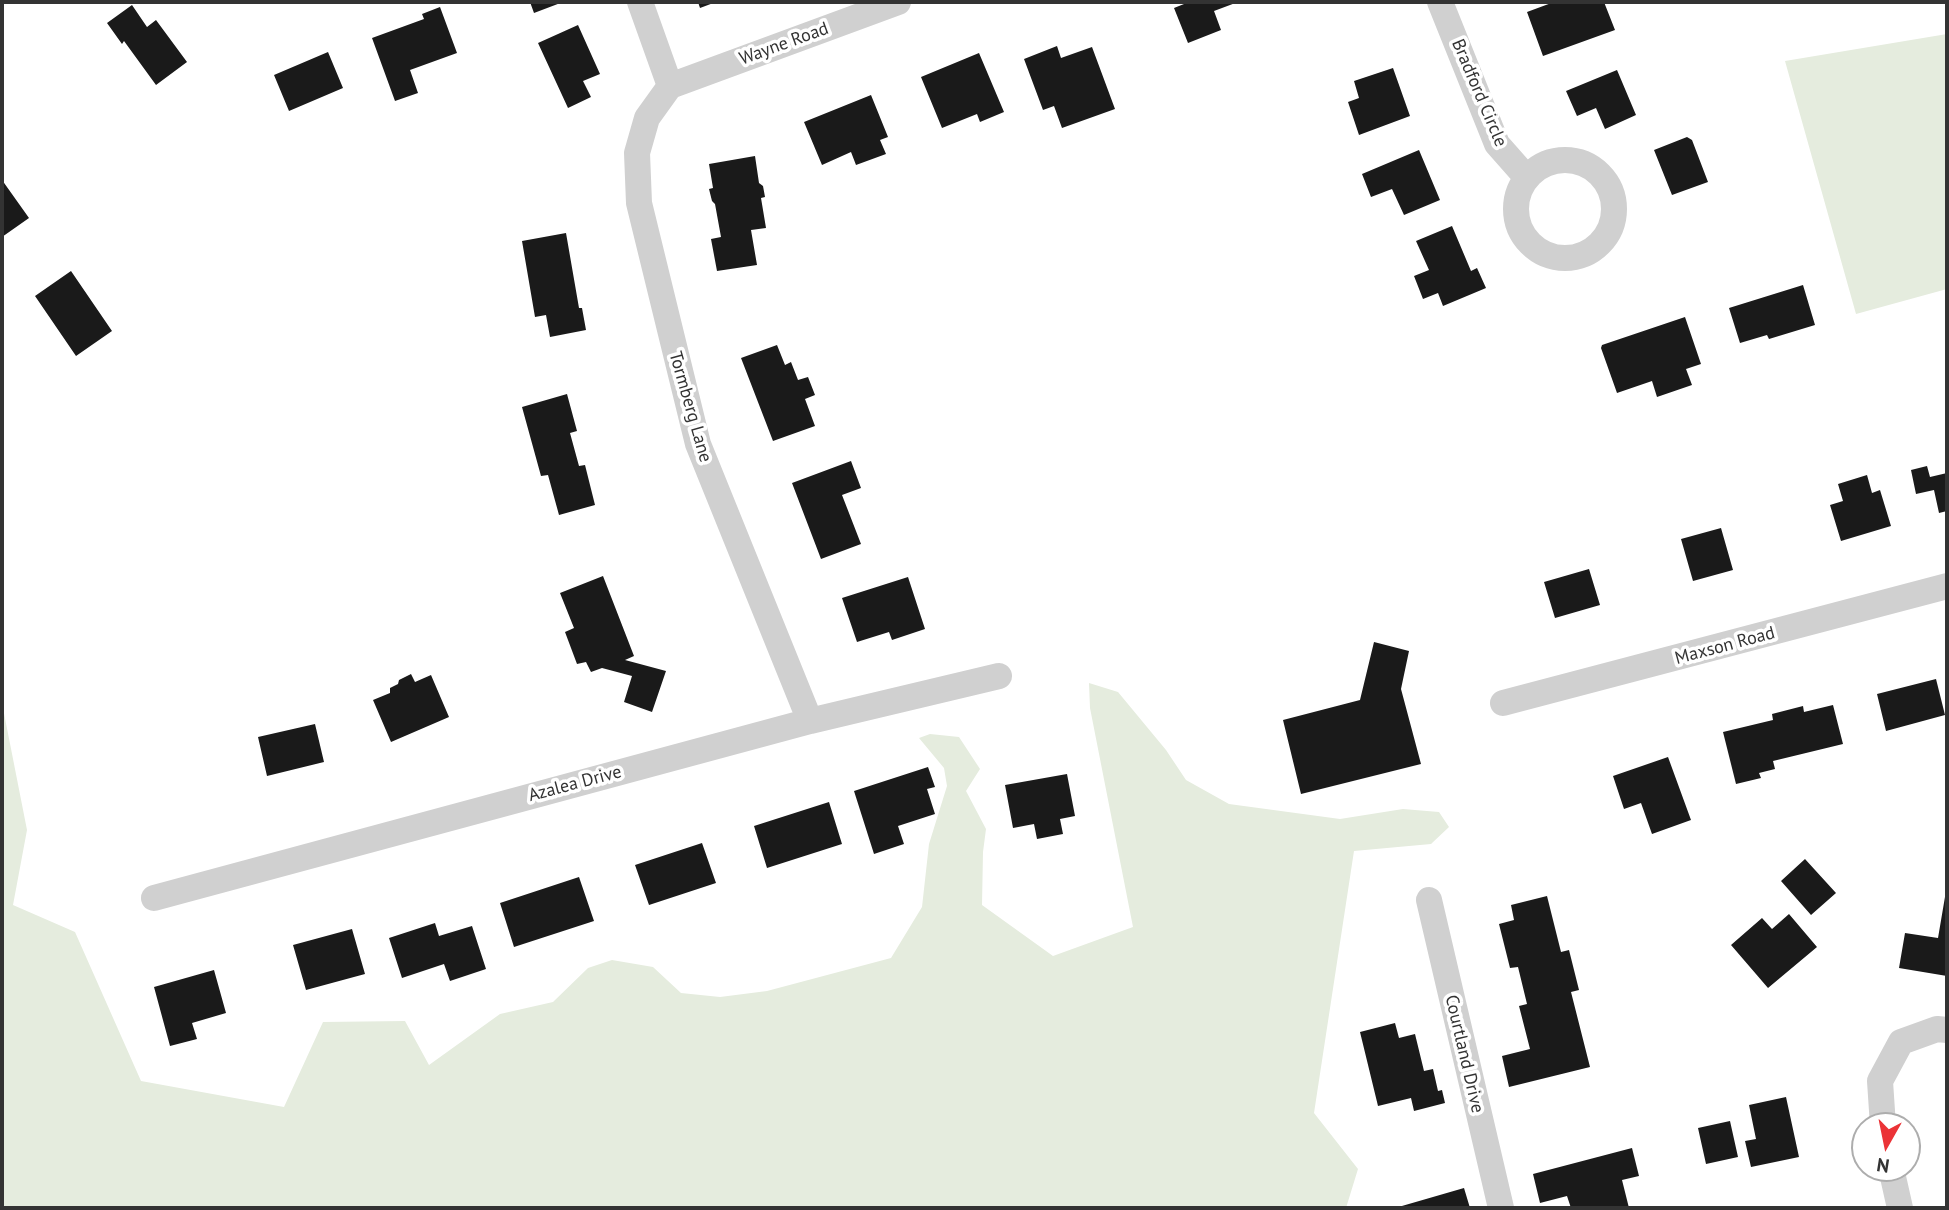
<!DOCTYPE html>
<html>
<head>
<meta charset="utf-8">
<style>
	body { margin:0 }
	#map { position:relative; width:1949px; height:1210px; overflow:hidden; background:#fff; font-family:"PT Sans",sans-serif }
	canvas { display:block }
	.frame { position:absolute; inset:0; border:4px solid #333; pointer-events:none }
	.north { position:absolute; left:1851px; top:1112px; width:70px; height:70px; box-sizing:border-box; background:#fff; border:2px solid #adadad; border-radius:50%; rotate:189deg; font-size:19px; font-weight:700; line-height:28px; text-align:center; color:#333 }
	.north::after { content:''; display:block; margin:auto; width:24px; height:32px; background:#eb3337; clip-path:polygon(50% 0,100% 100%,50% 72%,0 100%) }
</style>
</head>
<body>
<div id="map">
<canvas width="1949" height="1210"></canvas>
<div class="frame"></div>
<div class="north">N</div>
</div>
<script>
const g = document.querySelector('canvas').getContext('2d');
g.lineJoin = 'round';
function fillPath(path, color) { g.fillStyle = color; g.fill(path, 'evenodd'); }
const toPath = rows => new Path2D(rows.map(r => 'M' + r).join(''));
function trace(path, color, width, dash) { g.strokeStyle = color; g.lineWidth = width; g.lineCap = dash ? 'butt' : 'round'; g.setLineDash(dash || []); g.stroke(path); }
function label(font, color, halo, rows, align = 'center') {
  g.font = font + ' "PT Sans",sans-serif'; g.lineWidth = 7; g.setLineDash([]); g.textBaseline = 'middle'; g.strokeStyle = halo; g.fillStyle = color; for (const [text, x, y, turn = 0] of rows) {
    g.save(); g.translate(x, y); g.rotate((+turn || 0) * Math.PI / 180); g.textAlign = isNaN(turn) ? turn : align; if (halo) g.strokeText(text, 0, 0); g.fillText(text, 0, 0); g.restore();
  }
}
fillPath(toPath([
	[1947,34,1947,289,1856,314,1785,61],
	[1089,683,1118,692,1166,750,1186,780,1229,804,1340,819,1403,809,1439,812,1449,827,1431,844,1354,851,1314,1113,1358,1169,1346,1208,2,1208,2,703,27,830,13,905,75,932,141,1081,284,1107,323,1022,405,1021,429,1065,500,1014,553,1002,588,968,612,960,653,967,681,993,720,997,767,991,891,958,922,907,929,844,947,786,944,768,919,738,930,734,959,737,980,769,966,791,986,829,983,852,982,905,1053,956,1133,927,1090,708]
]), '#e5ecde');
fillPath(toPath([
	[530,2,563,2,534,13],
	[698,2,716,2,700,8],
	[1189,2,1238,2,1214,11,1221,30,1188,43,1174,8],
	[1554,2,1604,2,1615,30,1543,56,1527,12],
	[132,5,147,27,156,20,187,62,156,85,124,41,122,44,107,23],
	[440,7,457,53,410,70,418,93,395,101,372,38,424,19,422,14],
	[578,25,600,74,583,81,591,97,568,108,538,43],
	[1057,46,1061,58,1092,47,1115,109,1062,128,1054,106,1043,110,1024,59],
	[328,52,343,88,289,111,274,75],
	[979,53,1004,112,980,122,977,114,942,128,921,77],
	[1393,68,1410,116,1359,135,1348,102,1359,98,1354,81],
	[1617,70,1636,115,1605,129,1596,108,1577,116,1566,91],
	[871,95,888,137,880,140,886,154,856,165,851,152,822,165,804,122],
	[1687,137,1692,140,1708,182,1672,195,1654,150],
	[1419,150,1440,200,1404,215,1392,189,1371,197,1362,174],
	[755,156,759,183,763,186,765,197,761,198,766,228,751,230,757,265,717,271,711,239,721,237,715,204,712,201,709,189,713,188,709,164],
	[2,180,29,218,2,237],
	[1452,226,1471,271,1477,268,1486,288,1443,306,1438,293,1423,299,1414,276,1429,270,1416,241],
	[566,233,579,308,582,308,586,330,550,337,546,315,535,317,522,241],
	[71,271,112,331,76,356,35,296],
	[1803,285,1815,325,1769,339,1767,335,1740,343,1729,308],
	[1685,317,1701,364,1686,369,1692,385,1657,397,1652,381,1617,393,1601,348,1602,345],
	[777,345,785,365,791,362,798,380,808,377,815,395,805,399,815,426,773,441,741,358],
	[567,394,577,431,570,433,579,466,585,465,595,505,559,515,548,475,541,476,522,407],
	[851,461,861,488,842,495,861,544,821,559,792,483],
	[1927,466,1930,477,1947,473,1947,511,1939,513,1934,490,1916,494,1911,470],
	[1867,475,1872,493,1880,490,1891,526,1841,541,1830,505,1843,501,1838,484],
	[1721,528,1733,570,1693,581,1681,539],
	[1589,569,1600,605,1555,618,1544,582],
	[603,576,634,656,625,660,666,671,652,712,624,702,632,676,602,668,591,672,586,662,577,664,565,632,574,628,560,593],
	[908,577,925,629,892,640,889,632,857,642,842,598],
	[1374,642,1409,651,1401,689,1421,764,1301,794,1283,720,1360,700],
	[411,674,415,682,431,675,449,717,391,742,373,700,390,693,390,688,398,684,399,680],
	[1936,679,1945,715,1886,731,1877,694],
	[1833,705,1843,744,1773,761,1775,769,1759,773,1761,778,1736,784,1723,732,1773,720,1772,714,1803,706,1804,712],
	[315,724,324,762,267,776,258,737],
	[1668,757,1691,820,1652,834,1641,803,1624,809,1613,776],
	[928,767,935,787,927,789,935,814,898,826,904,844,874,854,854,791],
	[1067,774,1075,816,1060,819,1063,834,1037,839,1034,824,1013,828,1005,785],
	[829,802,842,844,767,868,754,826],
	[702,843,716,883,649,905,635,865],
	[1805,859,1836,893,1811,915,1781,881],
	[579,877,594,921,514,947,500,903],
	[1946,891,1947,976,1899,968,1905,933,1938,938],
	[1547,896,1561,952,1569,950,1579,990,1571,992,1590,1067,1509,1087,1502,1056,1530,1049,1519,1006,1527,1004,1518,967,1510,968,1499,924,1514,920,1511,905],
	[1789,914,1817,947,1768,988,1731,945,1762,918,1772,929],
	[435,923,439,936,472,926,486,969,450,981,444,964,402,978,389,938],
	[352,929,365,974,306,990,293,945],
	[214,970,226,1013,192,1023,197,1039,170,1046,154,987],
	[1395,1023,1399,1038,1415,1034,1424,1071,1433,1069,1438,1091,1442,1090,1445,1103,1414,1111,1411,1098,1378,1106,1360,1032],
	[1786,1097,1799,1157,1751,1167,1745,1141,1756,1139,1749,1105],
	[1730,1121,1738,1157,1706,1164,1698,1128],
	[1632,1148,1639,1176,1622,1180,1629,1208,1571,1208,1567,1196,1540,1203,1533,1174],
	[1464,1188,1470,1208,1395,1208]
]), '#1a1a1a');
trace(toPath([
	[640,2,670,86],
	[1440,2,1497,144,1527,178],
	[670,86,647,118,637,153,639,203,698,444,810,721],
	[670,86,898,2],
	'1516 209a49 49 0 1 1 98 0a49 49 0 1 1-98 0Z',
	[1503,703,1947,586],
	[154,898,810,721,999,676],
	[1429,900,1501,1208],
	[1883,1126,1880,1081,1901,1042,1937,1029,1947,1030],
	[1891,1168,1900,1208]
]), '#d0d0d0', 26);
label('18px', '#333', '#fff', [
	["Wayne Road",784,44,-20],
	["Bradford Circle",1479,93,67],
	["Tormberg Lane",690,407,74],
	["Maxson Road",1725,646,-15],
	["Azalea Drive",575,784,-15],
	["Courtland Drive",1464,1054,77]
]);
</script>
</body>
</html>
